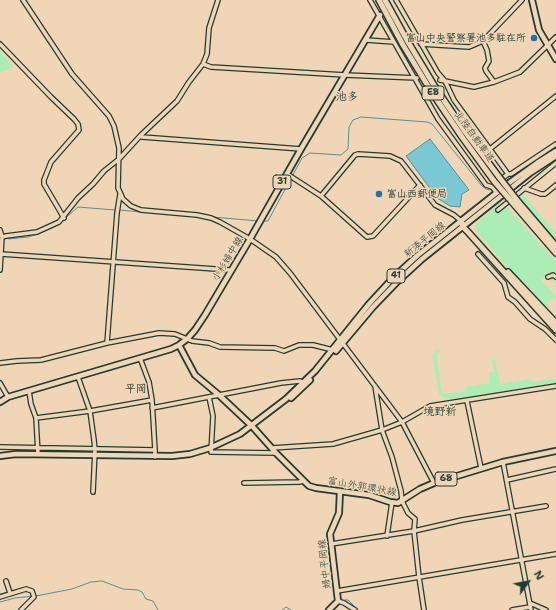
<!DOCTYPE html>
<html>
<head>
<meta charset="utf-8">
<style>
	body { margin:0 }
	#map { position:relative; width:556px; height:610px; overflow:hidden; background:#f0d6b7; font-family:"Shantell Sans",sans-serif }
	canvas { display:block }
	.north { position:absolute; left:508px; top:562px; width:40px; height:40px; -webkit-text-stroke:3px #f0d6b7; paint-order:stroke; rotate:58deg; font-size:11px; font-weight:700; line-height:16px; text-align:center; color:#1f3d34 }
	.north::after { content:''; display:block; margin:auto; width:14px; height:18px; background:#1f3d34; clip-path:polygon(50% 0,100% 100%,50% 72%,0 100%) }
</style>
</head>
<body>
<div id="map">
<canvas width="556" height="610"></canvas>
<div class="north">N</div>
</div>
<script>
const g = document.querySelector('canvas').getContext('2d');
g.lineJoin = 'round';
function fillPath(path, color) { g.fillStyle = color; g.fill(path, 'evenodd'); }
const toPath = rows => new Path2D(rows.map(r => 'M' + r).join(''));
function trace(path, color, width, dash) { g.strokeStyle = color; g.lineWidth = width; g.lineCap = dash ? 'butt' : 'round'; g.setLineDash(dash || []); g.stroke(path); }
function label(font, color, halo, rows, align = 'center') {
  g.font = font + ' "Shantell Sans","Klee One",sans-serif'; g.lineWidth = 3; g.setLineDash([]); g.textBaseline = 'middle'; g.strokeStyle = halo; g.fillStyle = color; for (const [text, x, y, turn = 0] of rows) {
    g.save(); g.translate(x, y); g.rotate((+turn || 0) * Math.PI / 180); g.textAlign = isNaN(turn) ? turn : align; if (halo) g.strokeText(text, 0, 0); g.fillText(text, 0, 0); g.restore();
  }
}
fillPath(toPath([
	[0,50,13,67,0,73],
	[521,193,523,194,556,233,556,240,519,198,518,195],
	[501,200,556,262,556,286,547,276,541,280,556,296,555,299,553,298,546,303,550,307,548,309,551,313,552,312,556,318,523,281,513,274,475,230,477,223,490,212],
	[437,350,439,350,437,355,440,381,443,394,466,391,465,387,490,383,489,373,494,372,492,360,495,359,500,384,531,379,532,382,556,378,556,383,446,400,439,394,432,355]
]), '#acedb6');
const water = toPath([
	[430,139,469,190,462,194,460,207,450,206,437,198,406,156,430,139]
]);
fillPath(water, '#79c8d4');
trace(water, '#559094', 1);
trace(toPath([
	[504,179,512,175],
	[119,210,141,212],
	[212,217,259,221],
	[262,221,268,221,302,158,310,153,341,155,348,149,349,127,353,120,361,117,427,122,432,124,482,186,486,189,490,190,495,186],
	[60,223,78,207,115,210],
	[6,238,9,239,28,237,38,234,58,224],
	[36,596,72,589,91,582,102,581,123,589,138,590,142,592,146,599,153,601,158,610],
	[342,600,348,600,358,610],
	[0,602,15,598,33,596],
	[282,610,286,607,291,610]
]), '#559094', 1);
trace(toPath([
	[394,42,421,44],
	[469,163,490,149]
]), '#c6b79d', 3.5, [3.5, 2]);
const minor = toPath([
	[23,0,72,74,109,116,114,126,119,148,118,188,123,199,131,206,141,210,197,215,211,218,220,222,250,239,276,257,290,273,402,422,434,483],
	[370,0,438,119,486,185,492,187,497,193],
	[396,0,438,73,445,81,454,100,508,174,511,174,556,144],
	[366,40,394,42],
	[483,41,487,50,489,61,485,68,486,71,494,82],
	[0,44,51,97,74,119,78,124,79,130,51,162,44,180,44,184,64,218],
	[421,44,469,47,483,41,522,0],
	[203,64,211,67,345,75,417,78],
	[440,80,474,87,494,82,520,72,556,37],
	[141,135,142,137,301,149],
	[490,149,556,96],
	[287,174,321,196,367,237,373,236,420,185],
	[495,184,508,174],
	[524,188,541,194,545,194,556,185],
	[321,196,355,155,358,154,390,156,401,161,405,166,435,205,454,215,461,221],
	[498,210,556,163],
	[0,230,2,237,0,270],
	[2,237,6,236,37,232,59,222,78,198,93,184,104,171,119,159,141,135,177,101,189,82,203,64,207,54,209,28,218,0],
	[1,254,230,270],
	[478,254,504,283,508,297,515,302,530,319,545,329,556,340],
	[548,277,553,275,556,277],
	[107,343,117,213,120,194],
	[140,358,149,382,152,400,155,450],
	[0,363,17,361,41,360,107,343,159,333,175,334,192,341,209,343,220,347,275,348,284,351,299,345,313,345,333,350],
	[78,377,90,411,94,440,95,450,93,492],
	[0,383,8,397],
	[375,386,382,430,392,457,401,491,402,501,408,513,415,519,414,531,419,577,424,610],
	[29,391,31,404,36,418,90,411,152,400],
	[209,397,213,416,211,452,276,453],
	[467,401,481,468],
	[152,408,281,383,300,381,303,383],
	[36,418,38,454],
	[0,447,155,450,155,457],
	[272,448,333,444,382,430,402,422,430,406,556,386],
	[503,462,531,610],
	[507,480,556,469],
	[244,483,299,482,304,481],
	[387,536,392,502],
	[331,544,414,531,462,520,546,506],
	[6,581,10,593],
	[337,591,556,554],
	[0,597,26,589,32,591,34,597,21,610],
	[338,601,344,603,355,610],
	[530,603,546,610],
	[512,610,530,607]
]);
const major = toPath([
	[532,0,539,30,556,59],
	[179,345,195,375,219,395,252,426,276,453,309,486,316,488,369,495,390,502,398,503,420,489,434,483,503,462,556,451],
	[336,351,373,307,398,281,422,259,530,173,556,156],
	[291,398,310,380],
	[0,402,8,397,171,349,179,345,188,338,195,330,205,315,250,239,301,149,380,15],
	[0,456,16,454,172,456,190,454,210,448,240,434,286,399,315,371,369,304,394,277,418,255,509,183,537,163,556,151],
	[329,610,338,601,330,534,339,513,340,491]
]);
const highway = toPath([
	[379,0,403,45,431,91,462,137,494,181],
	[385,0,408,42,435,87,466,133,499,177],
	[516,199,556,246],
	[512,202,556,253],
	[461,221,463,227,468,232,556,330],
	[508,272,556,323]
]);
trace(minor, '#1f3d34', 6);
trace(major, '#1f3d34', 8);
trace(highway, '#1f3d34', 8);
trace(minor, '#f0d6b7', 3.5);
trace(major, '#f0d6b7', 4.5);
trace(highway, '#f0d6b7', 5);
const highwayBridge = toPath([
	[499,177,516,199],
	[494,181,512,202]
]);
trace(highwayBridge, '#1f3d34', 8, []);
trace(highwayBridge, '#f0d6b7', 5);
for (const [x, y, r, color] of [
	[534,38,4,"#1f6fb2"],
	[379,194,4,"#1f6fb2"]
]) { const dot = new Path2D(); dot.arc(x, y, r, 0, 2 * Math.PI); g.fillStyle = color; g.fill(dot); trace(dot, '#f0d6b7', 1.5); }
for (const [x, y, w] of [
	[433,93,22],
	[282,182,18],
	[396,276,18],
	[446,479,22]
]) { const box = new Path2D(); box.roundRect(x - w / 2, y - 7, w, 14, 3); g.fillStyle = '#f0d6b7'; g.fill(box); trace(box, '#1f3d34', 1); }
label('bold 9px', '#1f3d34', null, [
	["E8",433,93],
	["31",282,182],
	["41",396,276],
	["68",446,479]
]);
label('bold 10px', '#1f3d34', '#f0d6b7', [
	["富山中央警察署池多駐在所",526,38],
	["富山西郵便局",387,194,"left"]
], 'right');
label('10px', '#1f3d34', '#f0d6b7', [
	["北陸自動車道",474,137,54],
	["新湊平岡線",425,240,-39],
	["小杉婦中線",228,259,-59],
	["富山外郭環状線",362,487,10],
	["婦中平岡線",325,564,-96]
]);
label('bold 11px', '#1f3d34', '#f0d6b7', [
	["池多",347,97],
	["平岡",136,389],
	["境野新",440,412]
]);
</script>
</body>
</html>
